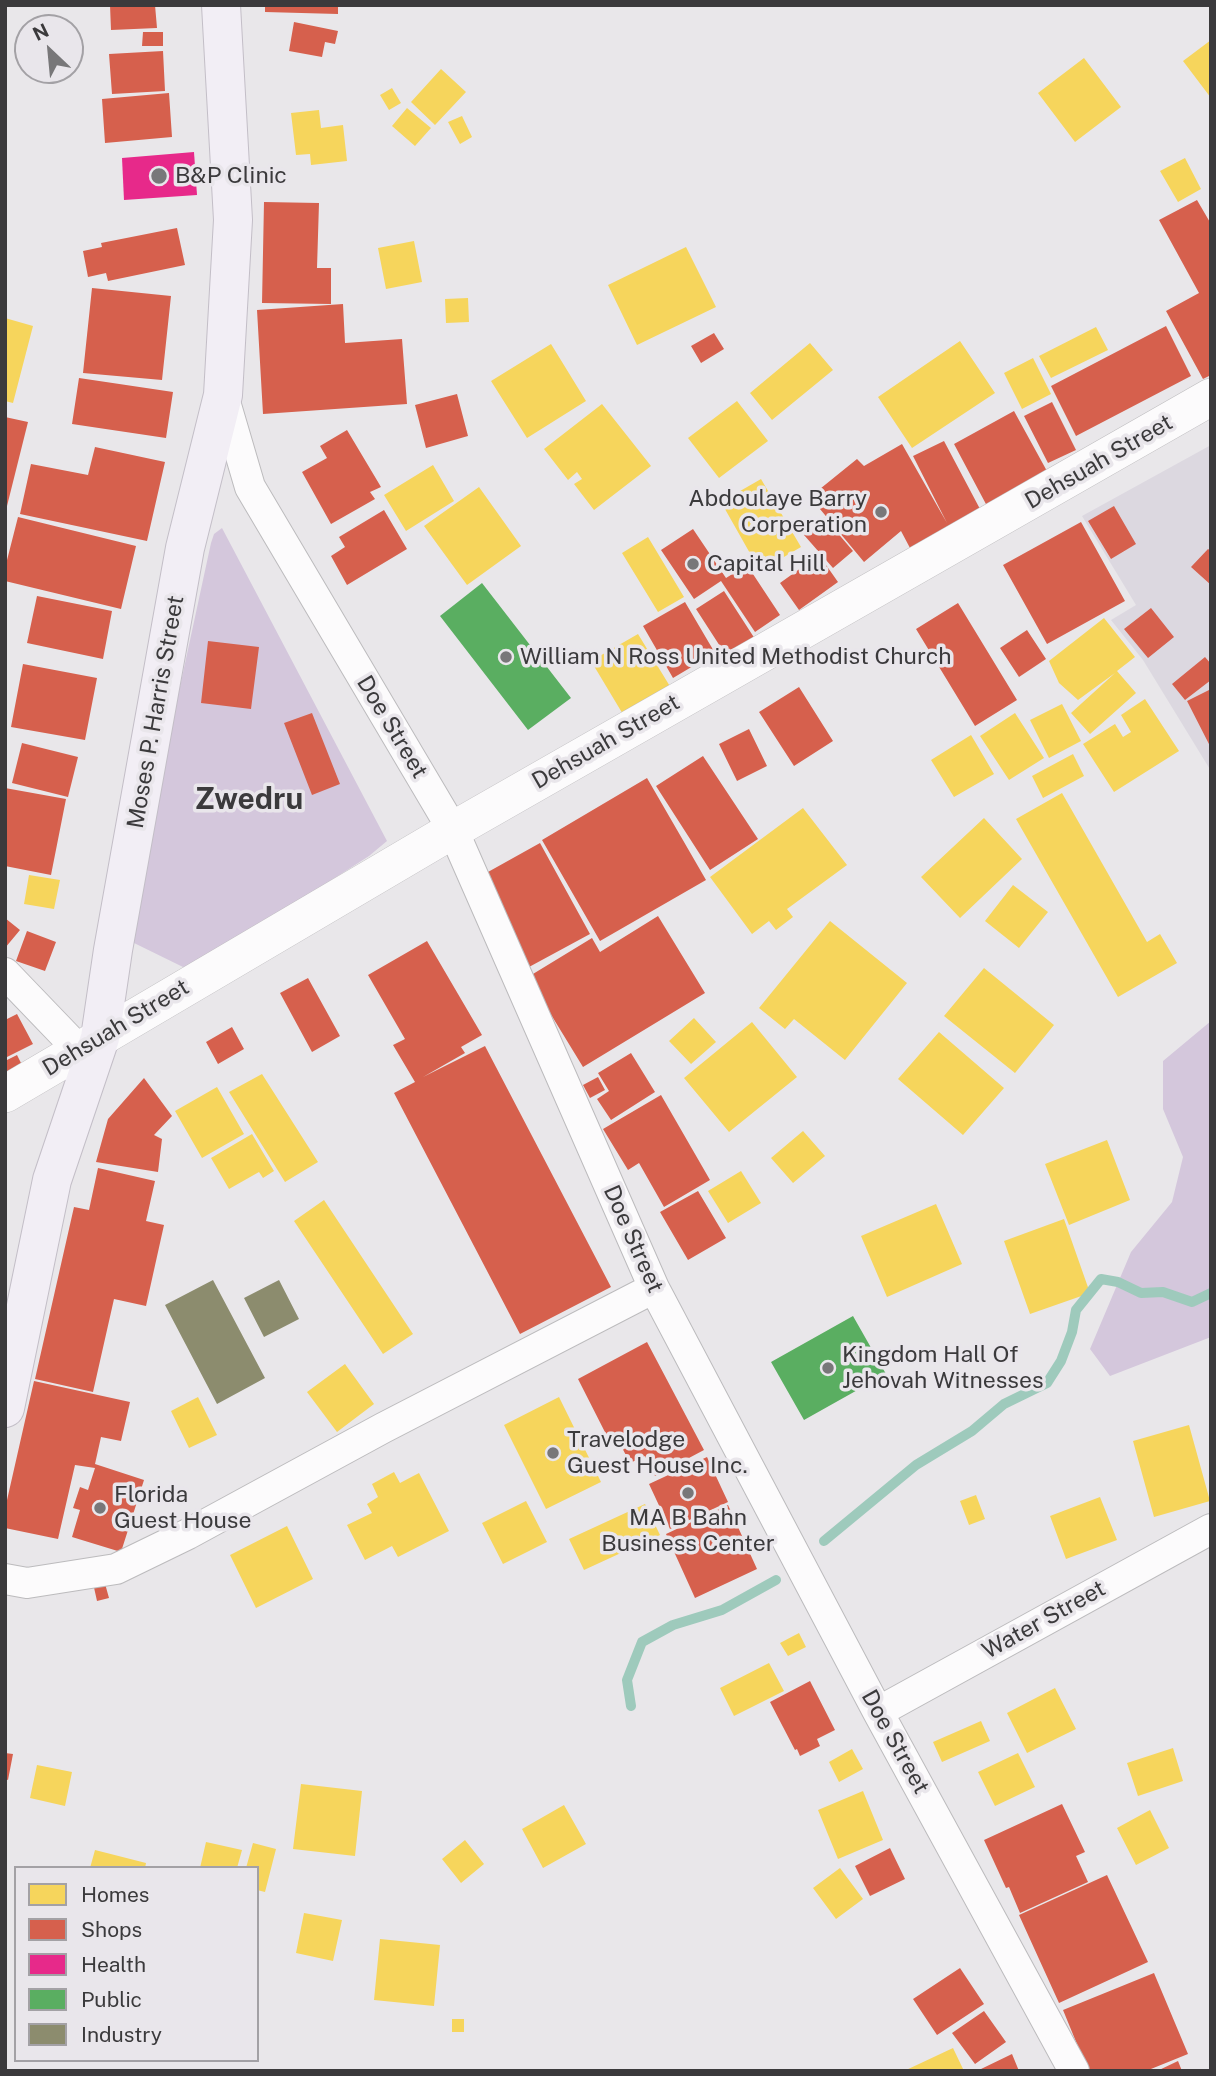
<!DOCTYPE html>
<html>
<head>
<meta charset="utf-8">
<style>
	body { margin:0 }
	#map { position:relative; width:1216px; height:2076px; overflow:hidden; background:#e9e7ea; font-family:"Public Sans",sans-serif }
	canvas { display:block }
	.frame { position:absolute; inset:0; border:7px solid #3b3a3c; pointer-events:none }
	.legend { position:absolute; left:14px; top:1866px; width:245px; height:196px; box-sizing:border-box; background:#e9e6eb; border:2px solid #a3a1a5; margin:0; padding:9px 12px; list-style:none; font-size:21px; color:#3b3a3c }
	.legend li { display:flex; align-items:center; gap:14px; height:35px }
	.legend b { width:35px; border:2px solid #a3a1a5 }
	.north { position:absolute; left:14px; top:14px; width:70px; height:70px; box-sizing:border-box; background:#e9e6eb; border:2px solid #a3a1a5; border-radius:50%; rotate:334deg; font-size:19px; font-weight:700; line-height:28px; text-align:center; color:#3b3a3c }
	.north::after { content:''; display:block; margin:auto; width:24px; height:32px; background:#787779; clip-path:polygon(50% 0,100% 100%,50% 72%,0 100%) }
</style>
</head>
<body>
<div id="map">
<canvas width="1216" height="2076"></canvas>
<div class="frame"></div>
<ul class="legend">
<li><b style="height:19px;background:#f6d55c"></b>Homes</li>
<li><b style="height:19px;background:#d6604d"></b>Shops</li>
<li><b style="height:19px;background:#e7298a"></b>Health</li>
<li><b style="height:19px;background:#5aae61"></b>Public</li>
<li><b style="height:19px;background:#8c8c6e"></b>Industry</li>
</ul>
<div class="north">N</div>
</div>
<script>
const g = document.querySelector('canvas').getContext('2d');
g.lineJoin = 'round';
function fillPath(path, color) { g.fillStyle = color; g.fill(path, 'evenodd'); }
const toPath = rows => new Path2D(rows.map(r => 'M' + r).join(''));
function trace(path, color, width, dash) { g.strokeStyle = color; g.lineWidth = width; g.lineCap = dash ? 'butt' : 'round'; g.setLineDash(dash || []); g.stroke(path); }
function label(font, color, halo, rows, align = 'center') {
  g.font = font + ' "Public Sans",sans-serif'; g.lineWidth = 7; g.setLineDash([]); g.textBaseline = 'middle'; g.strokeStyle = halo; g.fillStyle = color; for (const [text, x, y, turn = 0] of rows) {
    g.save(); g.translate(x, y); g.rotate((+turn || 0) * Math.PI / 180); g.textAlign = isNaN(turn) ? turn : align; if (halo) g.strokeText(text, 0, 0); g.fillText(text, 0, 0); g.restore();
  }
}
fillPath(toPath([
	[1211,445,1211,771,1143,660,1111,620,1136,605,1082,516]
]), '#dcd8e0');
fillPath(toPath([
	[222,528,387,841,369,856,201,964,183,967,132,942,168,742,211,543,214,534],
	[1211,1021,1211,1337,1110,1376,1090,1349,1131,1252,1172,1202,1183,1157,1163,1109,1163,1061]
]), '#d4c7dc');
fillPath(toPath([
	[1211,40,1211,98,1183,61],
	[1084,58,1121,107,1075,142,1038,93],
	[441,69,466,92,435,125,411,102],
	[392,88,401,103,389,110,380,95],
	[407,108,431,128,415,146,392,126],
	[319,110,321,128,343,125,347,161,311,165,310,154,296,155,291,113],
	[462,116,472,137,460,144,448,122],
	[1185,158,1201,189,1178,202,1160,171],
	[414,241,422,282,386,289,378,248],
	[686,247,716,307,637,345,608,285],
	[468,298,469,322,446,323,445,299],
	[5,318,33,326,13,403,5,401],
	[1096,327,1108,350,1051,378,1039,356],
	[960,341,995,393,912,448,878,397],
	[810,343,833,370,772,420,750,393],
	[551,344,586,401,527,438,491,381],
	[1033,358,1051,394,1022,409,1004,373],
	[737,401,768,441,719,478,688,438],
	[602,404,651,466,594,510,574,484,582,479,577,472,568,480,544,449],
	[433,465,454,501,406,531,384,495],
	[761,479,801,547,760,571,721,502],
	[479,487,521,546,467,585,424,526],
	[648,537,684,597,658,612,622,553],
	[1104,618,1135,657,1117,671,1136,693,1090,734,1071,713,1115,673,1078,700,1059,683,1049,661],
	[638,634,671,688,624,716,591,661],
	[1145,699,1179,751,1114,792,1083,744,1115,724,1123,737,1131,732,1121,715],
	[1062,704,1081,741,1049,758,1030,720],
	[1015,713,1044,758,1009,780,980,736],
	[971,735,994,774,954,797,931,760],
	[1073,754,1084,776,1043,798,1032,776],
	[1062,793,1147,942,1160,934,1177,963,1118,997,1016,819],
	[803,808,847,865,787,909,793,917,776,930,769,921,752,934,710,877],
	[984,818,1022,859,960,918,921,877],
	[29,875,60,880,54,909,24,904],
	[1013,885,1048,912,1019,948,985,921],
	[830,921,907,983,845,1060,794,1019,785,1029,759,1008],
	[984,968,1054,1025,1015,1073,944,1016],
	[694,1018,716,1042,691,1064,669,1041],
	[752,1022,797,1077,729,1132,684,1078],
	[939,1032,1004,1088,963,1135,898,1079],
	[262,1074,318,1162,285,1182,229,1092],
	[217,1087,244,1134,202,1158,175,1111],
	[803,1131,825,1156,793,1183,771,1158],
	[252,1134,274,1171,263,1178,259,1172,229,1189,211,1158],
	[1107,1140,1130,1200,1069,1225,1045,1164],
	[741,1171,761,1203,728,1223,708,1191],
	[324,1200,413,1334,383,1354,294,1221],
	[936,1204,962,1264,887,1297,861,1236],
	[1064,1219,1090,1293,1030,1314,1004,1241],
	[345,1364,374,1404,337,1432,307,1392],
	[198,1397,217,1435,189,1448,171,1411],
	[559,1397,601,1482,546,1509,504,1425],
	[1189,1425,1210,1501,1154,1517,1133,1441],
	[394,1472,400,1483,419,1473,449,1531,398,1557,392,1546,365,1560,347,1525,372,1513,367,1504,378,1497,372,1484],
	[976,1495,985,1519,969,1525,960,1501],
	[1100,1497,1117,1540,1066,1559,1050,1516],
	[526,1501,547,1542,503,1564,482,1523],
	[645,1504,660,1535,584,1570,569,1539],
	[287,1526,313,1579,256,1608,230,1555],
	[799,1633,806,1647,788,1656,780,1643],
	[769,1663,784,1691,734,1716,720,1688],
	[1055,1688,1076,1729,1027,1753,1007,1713],
	[981,1721,990,1741,942,1762,933,1742],
	[1173,1748,1183,1781,1138,1796,1127,1763],
	[852,1749,863,1769,839,1782,829,1762],
	[1018,1753,1035,1787,995,1806,978,1772],
	[37,1765,72,1772,65,1806,30,1798],
	[301,1784,362,1791,355,1856,293,1849],
	[863,1791,883,1840,838,1859,818,1810],
	[564,1805,586,1844,543,1868,522,1829],
	[1150,1810,1169,1848,1136,1865,1117,1828],
	[465,1840,484,1864,461,1883,442,1859],
	[206,1842,242,1850,237,1868,200,1868],
	[253,1843,276,1849,265,1892,257,1890,257,1868,246,1868],
	[95,1850,146,1863,145,1868,90,1868],
	[840,1868,863,1899,836,1919,813,1888],
	[304,1913,342,1920,333,1961,296,1953],
	[380,1939,440,1945,434,2006,374,2000],
	[452,2019,464,2019,464,2032,452,2032],
	[953,2048,964,2071,904,2071]
]), '#f6d55c');
fillPath(toPath([
	[110,5,155,5,157,28,111,30],
	[265,5,338,5,338,14,265,12],
	[294,22,338,31,335,44,325,42,322,57,289,51],
	[143,32,163,32,163,46,142,46],
	[163,51,165,91,112,94,109,54],
	[169,93,172,137,105,143,102,99],
	[1197,200,1211,224,1211,375,1203,379,1166,311,1199,293,1159,220],
	[264,202,319,203,317,268,331,268,331,304,262,303],
	[177,228,185,265,108,281,106,273,88,277,83,251,102,247,101,243],
	[92,288,171,296,162,380,83,373],
	[343,304,345,343,402,339,407,404,263,414,257,310],
	[1166,326,1191,376,1076,436,1051,386],
	[714,333,724,349,701,363,691,346],
	[79,378,173,392,166,438,72,424],
	[457,394,468,436,426,448,415,405],
	[1052,402,1076,450,1048,463,1024,416],
	[1014,411,1048,473,987,506,954,444],
	[5,417,28,422,6,510,5,510],
	[347,430,381,487,370,492,375,499,331,524,302,472,327,458,320,446],
	[944,441,980,509,910,548,901,531,864,562,810,497,857,459,864,466,902,444,947,523,913,456],
	[95,447,165,462,147,541,20,514,31,464,88,475],
	[1114,506,1136,544,1111,559,1088,521],
	[384,510,407,549,347,585,331,556,345,547,339,537],
	[18,517,136,546,121,609,5,581,5,568],
	[824,517,853,551,833,568,804,535],
	[1081,522,1125,601,1047,644,1003,565],
	[693,529,726,578,747,565,780,615,755,632,721,581,694,599,661,550],
	[1208,549,1211,551,1211,585,1191,567],
	[819,555,838,582,799,610,780,583],
	[724,591,755,639,727,657,696,609],
	[37,596,112,611,103,659,27,643],
	[685,602,715,653,673,678,643,626],
	[958,603,1017,700,975,726,916,629],
	[1151,608,1174,637,1148,658,1124,629],
	[1027,630,1046,659,1019,677,1000,648],
	[208,641,259,647,251,709,201,703],
	[1205,657,1211,664,1211,680,1185,700,1172,684],
	[23,664,97,678,85,740,11,727],
	[799,687,833,741,794,766,759,712],
	[1211,689,1211,748,1187,701],
	[312,713,340,784,312,795,284,723],
	[749,729,767,766,737,781,719,744],
	[22,743,78,757,68,797,12,783],
	[703,756,758,839,710,870,656,786],
	[647,778,706,880,600,941,542,840],
	[5,788,66,799,51,875,5,866],
	[540,843,590,934,529,967,479,877],
	[658,916,705,993,583,1067,528,977,592,938,600,952],
	[5,918,20,930,5,948],
	[27,931,56,942,45,971,16,961],
	[427,941,482,1035,461,1047,465,1053,423,1077,485,1046,611,1287,520,1334,394,1093,415,1082,393,1045,405,1039,368,975],
	[308,978,340,1036,312,1052,280,993],
	[17,1014,33,1044,5,1058,5,1020],
	[232,1027,244,1049,218,1064,206,1042],
	[631,1053,655,1092,611,1120,597,1099,609,1091,598,1073],
	[17,1055,28,1077,5,1087,5,1061],
	[598,1077,605,1090,590,1098,583,1085],
	[144,1078,172,1116,154,1135,162,1139,158,1172,96,1162,108,1119],
	[661,1095,710,1180,664,1207,639,1163,628,1170,603,1129],
	[98,1168,155,1181,146,1221,164,1225,146,1306,114,1299,93,1392,35,1379,74,1207,89,1210],
	[698,1191,726,1238,688,1260,660,1212],
	[647,1342,704,1450,655,1476,645,1456,630,1463,617,1438,610,1442,578,1379],
	[34,1381,130,1402,121,1441,101,1437,95,1464,144,1480,121,1552,72,1537,80,1510,73,1508,80,1487,88,1490,95,1468,75,1465,58,1539,5,1528,5,1509],
	[707,1457,728,1502,670,1529,649,1484],
	[728,1505,757,1569,695,1598,666,1534],
	[104,1580,109,1598,97,1601,93,1583],
	[810,1681,835,1730,817,1739,820,1746,800,1756,797,1749,795,1750,770,1702],
	[5,1753,13,1754,8,1780,5,1779],
	[1062,1804,1085,1852,1076,1856,1088,1882,1020,1913,1009,1887,1006,1888,984,1840],
	[890,1848,905,1879,870,1896,855,1866],
	[1107,1875,1148,1962,1059,2003,1019,1915],
	[960,1968,984,2004,937,2035,913,1999],
	[1154,1973,1188,2054,1146,2071,1088,2071,1063,2010],
	[984,2011,1006,2042,975,2064,952,2033],
	[1012,2054,1019,2071,982,2071,981,2069],
	[1178,2061,1182,2071,1157,2071]
]), '#d6604d');
fillPath(toPath([
	[194,152,197,195,124,200,122,158]
]), '#e7298a');
fillPath(toPath([
	[482,583,571,698,528,730,440,616],
	[853,1316,886,1374,804,1420,771,1362]
]), '#5aae61');
fillPath(toPath([
	[213,1280,265,1378,217,1404,165,1305],
	[279,1280,299,1319,264,1337,244,1298]
]), '#8c8c6e');
trace(toPath([
	[824,1541,916,1465,972,1431,1004,1404,1047,1383,1061,1361,1072,1332,1076,1310,1101,1279,1118,1282,1141,1293,1163,1292,1192,1302,1211,1293],
	[631,1706,627,1680,642,1642,673,1625,722,1610,776,1580]
]), '#9ecabc', 10);
const minor = toPath([
	[223,395,250,487,453,830,654,1288,878,1712,1074,2071],
	[5,973,79,1050],
	[5,1579,27,1583,116,1569,188,1534,383,1428,654,1288],
	[878,1712,1211,1529]
]);
const tertiary = toPath([
	[5,1094,453,830,1211,397]
]);
const trunk = toPath([
	[5,1408,52,1180,100,1038,113,950,185,548,223,395,233,220,221,5]
]);
trace(minor, '#bcbbbd', 32);
trace(tertiary, '#bcbbbd', 38);
trace(trunk, '#c3bec7', 40);
trace(minor, '#fcfbfc', 30);
trace(tertiary, '#fcfbfc', 37);
trace(trunk, '#f2eef5', 38);
for (const [x, y, r, color] of [
	[159,176,9,"#787779"],
	[881,512,7,"#787779"],
	[693,564,7,"#787779"],
	[506,657,7,"#787779"],
	[828,1368,7,"#787779"],
	[553,1453,7,"#787779"],
	[688,1493,7,"#787779"],
	[100,1508,7,"#787779"]
]) { const dot = new Path2D(); dot.arc(x, y, r, 0, 2 * Math.PI); g.fillStyle = color; g.fill(dot); trace(dot, '#e9e6eb', 2.5); }
label('23px', '#3b3a3c', '#e9e6eb', [
	["B&P Clinic",175,176],
	["Abdoulaye Barry",867,499,"right"],
	["Corperation",867,525,"right"],
	["Capital Hill",707,564],
	["William N Ross United Methodist Church",520,657],
	["Kingdom Hall Of",842,1355],
	["Jehovah Witnesses",842,1381],
	["Travelodge",567,1440],
	["Guest House Inc.",567,1466],
	["Florida",114,1495],
	["Guest House",114,1521],
	["MA B Bahn",688,1518,"center"],
	["Business Center",688,1544,"center"]
], 'left');
label('23px', '#3b3a3c', '#e9e6eb', [
	["Dehsuah Street",1099,462,-30],
	["Moses P. Harris Street",156,712,-80],
	["Doe Street",392,727,59],
	["Dehsuah Street",606,742,-30],
	["Dehsuah Street",116,1028,-31],
	["Doe Street",633,1239,66],
	["Water Street",1044,1620,-29],
	["Doe Street",895,1742,61]
]);
label('bold 30px', '#3b3a3c', '#e9e6eb', [
	["Zwedru",249,800]
]);
</script>
</body>
</html>
